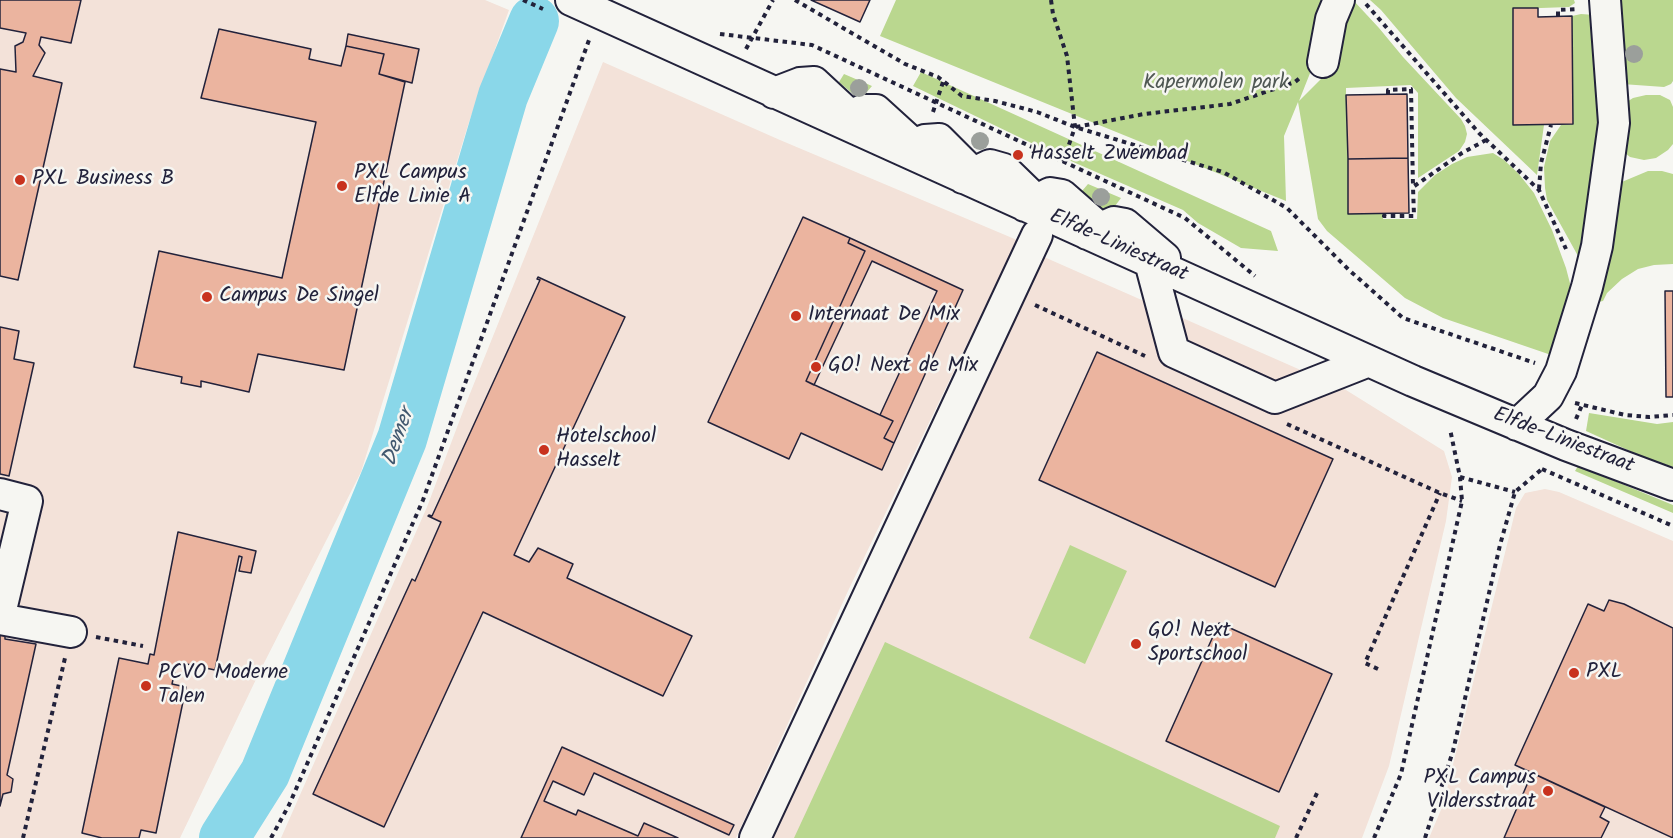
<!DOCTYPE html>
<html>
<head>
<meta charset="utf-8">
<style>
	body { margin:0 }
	canvas { display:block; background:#f6f6f2 }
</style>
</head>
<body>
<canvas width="1673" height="838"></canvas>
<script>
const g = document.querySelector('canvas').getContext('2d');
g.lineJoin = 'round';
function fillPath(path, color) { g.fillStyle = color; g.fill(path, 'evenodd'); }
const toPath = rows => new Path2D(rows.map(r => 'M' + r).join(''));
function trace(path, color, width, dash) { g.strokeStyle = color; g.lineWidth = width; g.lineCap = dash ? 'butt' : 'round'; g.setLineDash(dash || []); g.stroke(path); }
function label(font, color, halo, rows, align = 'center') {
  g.font = font + ' Kalam,sans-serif'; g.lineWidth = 5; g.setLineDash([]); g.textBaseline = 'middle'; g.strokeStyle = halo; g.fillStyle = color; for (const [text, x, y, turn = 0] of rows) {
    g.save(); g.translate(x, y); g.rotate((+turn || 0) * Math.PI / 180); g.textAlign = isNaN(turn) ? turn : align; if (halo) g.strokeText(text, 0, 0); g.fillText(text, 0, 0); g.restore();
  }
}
fillPath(toPath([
	[0,0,485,0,509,10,469,122,361,472,260,671,180,838,0,838],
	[603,62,780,140,1017,240,848,591,736,838,281,838,427,507,465,406],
	[1035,253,1346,390,1444,451,1452,477,1446,521,1389,766,1362,838,764,838],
	[1545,489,1559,492,1673,541,1673,838,1429,838,1443,805,1516,508,1525,493]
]), '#f3e2d9');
fillPath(toPath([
	[896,0,1334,0,1320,48,1299,101,1327,73,1340,49,1353,0,1379,28,1403,57,1461,119,1465,126,1467,134,1465,142,1459,151,1418,178,1418,93,1411,85,1346,88,1346,95,1407,94,1409,213,1383,214,1383,219,1417,219,1418,192,1435,175,1452,164,1467,157,1493,153,1504,160,1518,173,1534,193,1552,230,1566,268,1573,295,1557,357,1443,318,1405,298,1327,231,1318,219,1298,102,1284,136,1286,201,880,36],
	[1370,0,1574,0,1575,3,1569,7,1513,9,1513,124,1544,125,1537,175,1456,98,1381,10],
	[1616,0,1673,0,1673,81,1671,84,1664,87,1622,84],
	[1581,14,1595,15,1606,110,1583,265,1547,200,1545,188,1544,167,1550,141,1561,125,1573,124,1572,16],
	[921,72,1271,231,1278,251,1241,248,1198,223,1183,210,1048,151,913,86],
	[844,74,872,86,860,100,839,82],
	[1646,95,1660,95,1670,100,1673,107,1673,144,1668,150,1656,158,1644,160,1630,157,1620,149,1622,105,1633,98],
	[1648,171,1662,171,1673,174,1673,264,1654,265,1638,269,1622,279,1607,293,1603,301,1598,302,1617,184],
	[1088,184,1121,198,1109,214,1082,191],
	[1589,413,1657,424,1673,422,1673,467,1641,456,1586,431],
	[1578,466,1673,505,1673,513,1575,471],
	[1070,545,1127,571,1085,664,1029,638],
	[885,642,1280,826,1275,838,794,838]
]), '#bad78f');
trace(toPath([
	[224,838,265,773,402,439,503,96,534,21]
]), '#8ad7e9', 50);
const building = toPath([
	[0,0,81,0,71,43,41,37,39,45,45,53,33,76,62,83,18,280,0,276,0,69,16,72,15,46,23,42,26,33,0,28,0,0],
	[811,0,870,0,860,22,811,0],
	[1513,8,1538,8,1538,17,1572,16,1573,124,1513,125,1513,8],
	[219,29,311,49,309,59,341,66,346,46,384,54,379,74,405,82,344,370,258,354,249,392,201,381,201,387,181,383,182,377,134,367,159,251,282,278,316,122,201,98,219,29],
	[348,34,419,49,412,83,379,74,384,54,346,46,348,34],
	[1407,94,1408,158,1348,159,1346,95,1407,94],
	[1408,158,1409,213,1348,214,1348,159,1408,158],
	[803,217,850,238,848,243,865,251,806,381,893,421,884,438,894,443,882,470,801,433,789,459,708,422,803,217],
	[850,238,963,290,894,443,884,438,893,421,880,415,937,291,872,261,814,385,806,381,865,251,848,243,850,238],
	[538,277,625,317,514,555,529,562,538,548,573,564,567,578,692,636,663,696,483,612,384,827,313,794,412,579,415,581,441,522,428,516,429,515,432,516,530,302,540,280,537,279,538,277],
	[1665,291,1673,291,1673,397,1666,397,1665,291],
	[0,327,19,331,14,359,34,363,9,476,0,474,0,327],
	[1097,352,1333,459,1275,587,1039,480,1097,352],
	[178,532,256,551,251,573,239,571,242,557,239,556,215,670,177,662,172,684,186,687,156,833,141,830,139,838,102,838,82,833,119,658,148,664,150,654,154,655,178,532],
	[1609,600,1624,604,1673,628,1673,838,1515,765,1588,604,1604,611,1609,600],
	[1219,623,1332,674,1279,792,1166,741,1219,623],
	[0,628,5,629,5,639,36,644,7,775,13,779,11,792,3,794,0,806,0,628],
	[562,747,734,825,729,835,594,773,584,795,553,781,544,801,576,815,578,810,638,836,644,823,678,838,521,838,562,747],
	[1532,773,1605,807,1600,817,1609,822,1601,838,1504,838,1532,773]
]);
fillPath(building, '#ebb49f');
trace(building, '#22223b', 1.5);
const minor = toPath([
	[571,0,1413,381,1566,445,1673,485],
	[1323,62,1331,19,1339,0],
	[774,93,800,83,814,82,855,120],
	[839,121,863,110,876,110,920,150],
	[901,149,925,140,939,139,976,176],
	[963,178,990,165,1004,169,1041,205],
	[1025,206,1050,193,1062,195,1102,230],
	[1087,234,1114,222,1125,224,1165,258],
	[1150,262,1174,352,1275,398,1369,361],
	[1517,425,1548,396,1561,371,1587,287,1597,246,1614,123,1605,0],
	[0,494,27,501,0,614],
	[0,619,71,632],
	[755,838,1037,235]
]);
trace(minor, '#22223b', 34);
trace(toPath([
	[523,0,543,9],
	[795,0,905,64,938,77,962,96,995,101,1037,112,1075,127,1223,172,1287,208,1349,270,1403,318,1535,363],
	[1051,0,1053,14,1067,56,1075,127,1063,162],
	[1366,4,1479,133,1539,190,1566,249],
	[1558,16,1558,10,1578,9],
	[720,34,812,45,1185,218,1255,276],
	[746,49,773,0],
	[1388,94,1388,90,1411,89,1413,186],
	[933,112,943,82],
	[1076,127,1144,114,1230,104,1295,82,1301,77],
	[1539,189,1541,163,1551,125],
	[1385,214,1384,216,1414,216,1413,187,1462,153,1486,140],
	[1035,305,1145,356],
	[1575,403,1625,415,1649,417,1673,415],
	[1576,419,1582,405],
	[1287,424,1440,493,1462,501],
	[1542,469,1673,526],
	[1460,477,1515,492],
	[96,637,143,646],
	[1378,669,1365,663,1440,493],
	[23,838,65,658],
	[271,838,289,805,423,500,589,40],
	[1296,838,1318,791],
	[1374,838,1401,774,1462,501,1460,477,1450,429],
	[1425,838,1453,751,1500,545,1515,492,1542,469]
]), '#22223b', 4, [4.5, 4.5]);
trace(minor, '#f6f6f2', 30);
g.fillStyle = '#9b9f9b';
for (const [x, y] of [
	[1634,54],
	[859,88],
	[980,141],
	[1101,197]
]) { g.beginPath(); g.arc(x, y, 9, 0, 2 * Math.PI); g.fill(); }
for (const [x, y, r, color] of [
	[1018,155,6,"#c8321e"],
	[20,180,6,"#c8321e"],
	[342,186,6,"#c8321e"],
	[207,297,6,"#c8321e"],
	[796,316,6,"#c8321e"],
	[816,367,6,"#c8321e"],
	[544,450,6,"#c8321e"],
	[1136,644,6,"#c8321e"],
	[1574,673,6,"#c8321e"],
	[146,686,6,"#c8321e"],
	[1548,791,6,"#c8321e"]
]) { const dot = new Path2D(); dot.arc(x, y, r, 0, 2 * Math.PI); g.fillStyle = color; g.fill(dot); trace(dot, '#f6f6f2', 2); }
label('21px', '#505854', '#f6f6f2', [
	["Kapermolen park",1216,84]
]);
label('21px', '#22223b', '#f6f6f2', [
	["Hasselt Zwembad",1030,155],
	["PXL Campus",354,174],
	["Elfde Linie A",354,198],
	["PXL Business B",32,180],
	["Campus De Singel",219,297],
	["Internaat De Mix",808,316],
	["GO! Next de Mix",828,367],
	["Hotelschool",556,438],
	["Hasselt",556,462],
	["GO! Next",1148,632],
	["Sportschool",1148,656],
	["PXL",1586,673],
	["PCVO Moderne",158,674],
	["Talen",158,698],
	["PXL Campus",1536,779,"right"],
	["Vildersstraat",1536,803,"right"]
], 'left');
label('21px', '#22223b', '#f6f6f2', [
	["Elfde-Liniestraat",1118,247,24],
	["Elfde-Liniestraat",1563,442,21]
]);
label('italic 22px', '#41586f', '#f6f6f2', [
	["Demer",400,438,-71]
]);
</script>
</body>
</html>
